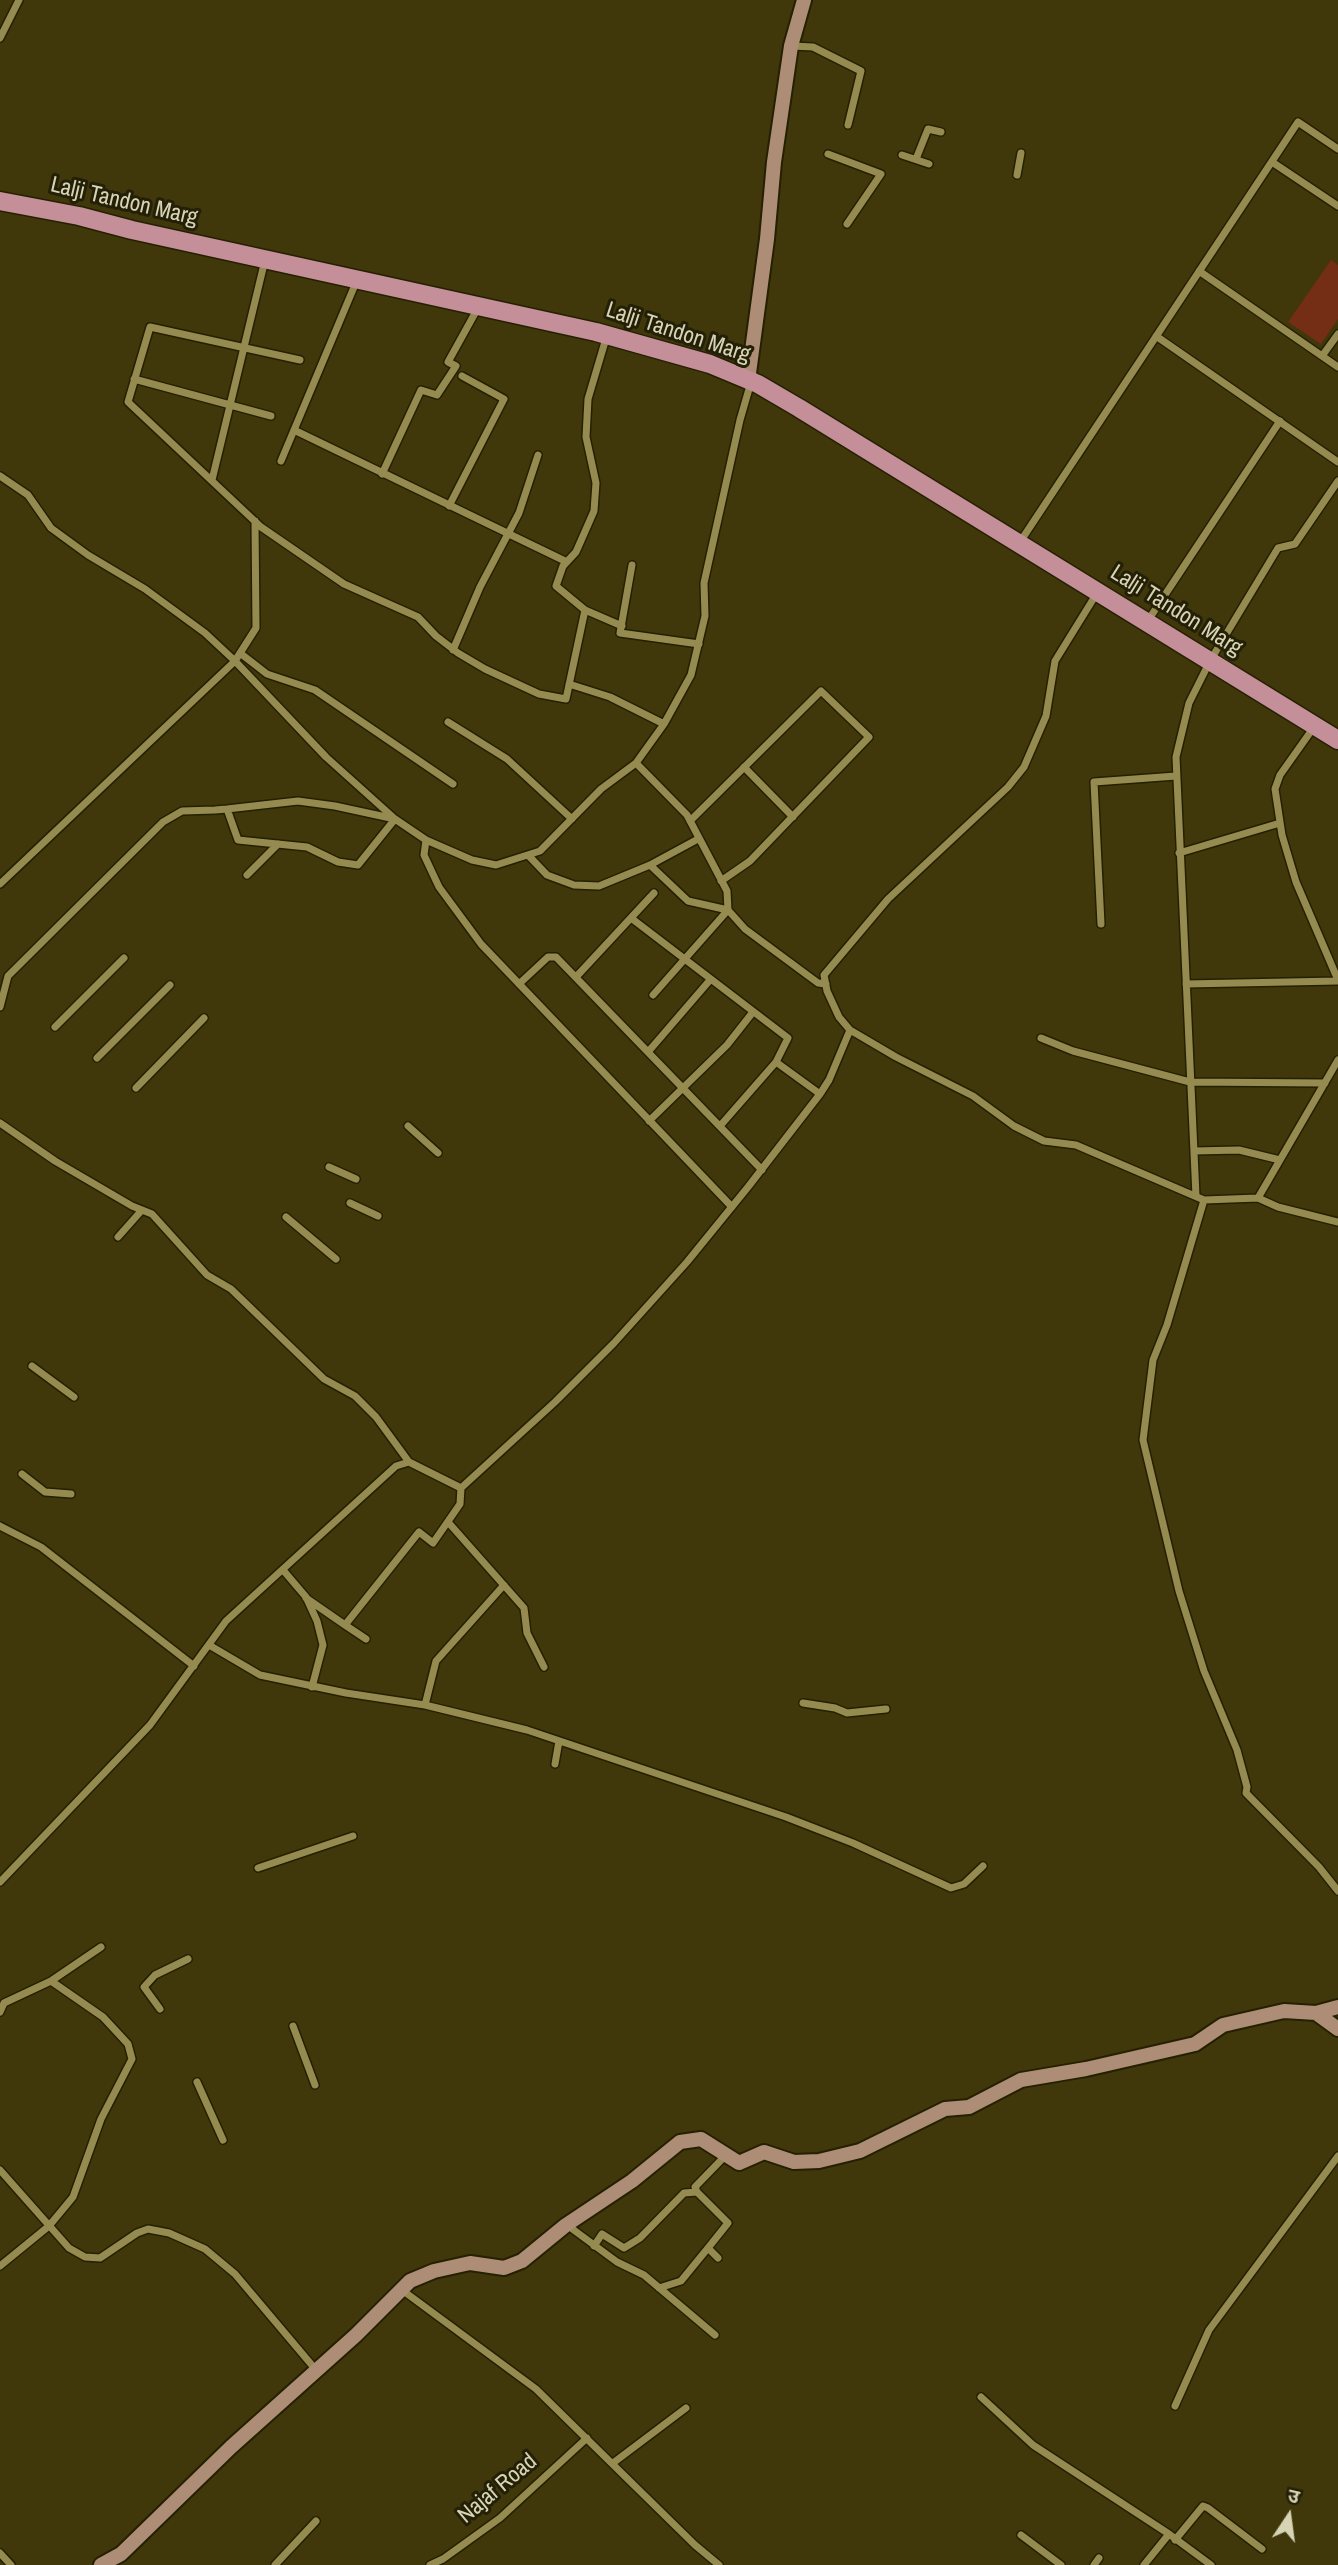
<!DOCTYPE html>
<html>
<head>
<meta charset="utf-8">
<style>
	body { margin:0 }
	#map { position:relative; width:1338px; height:2565px; overflow:hidden; background:#40380a; font-family:"Archivo Narrow","Noto Sans Devanagari",sans-serif }
	canvas { display:block }
	.north { position:absolute; left:1254px; top:2481px; width:70px; height:70px; -webkit-text-stroke:5px #242007; paint-order:stroke; rotate:13deg; font-size:19px; font-weight:700; line-height:28px; text-align:center; color:#d7d3b5 }
	.north::after { content:''; display:block; margin:auto; width:24px; height:32px; background:#d7d3b5; clip-path:polygon(50% 0,100% 100%,50% 72%,0 100%) }
</style>
</head>
<body>
<div id="map">
<canvas width="1338" height="2565"></canvas>
<div class="north">उ</div>
</div>
<script>
const g = document.querySelector('canvas').getContext('2d');
g.lineJoin = 'round';
function fillPath(path, color) { g.fillStyle = color; g.fill(path, 'evenodd'); }
const toPath = rows => new Path2D(rows.map(r => 'M' + r).join(''));
function trace(path, color, width, dash) { g.strokeStyle = color; g.lineWidth = width; g.lineCap = dash ? 'butt' : 'round'; g.setLineDash(dash || []); g.stroke(path); }
function label(font, color, halo, rows, align = 'center') {
  g.font = font + ' "Archivo Narrow",sans-serif'; g.lineWidth = 6; g.setLineDash([]); g.textBaseline = 'middle'; g.strokeStyle = halo; g.fillStyle = color; for (const [text, x, y, turn = 0] of rows) {
    g.save(); g.translate(x, y); g.rotate((+turn || 0) * Math.PI / 180); g.textAlign = isNaN(turn) ? turn : align; if (halo) g.strokeText(text, 0, 0); g.fillText(text, 0, 0); g.restore();
  }
}
fillPath(toPath([
	[1331,260,1338,265,1338,319,1321,344,1288,322]
]), '#732e15');
const street = toPath([
	[0,38,19,0],
	[792,46,813,47,861,71,848,125],
	[828,154,881,174,847,224],
	[902,155,929,164],
	[916,159,928,129,941,132],
	[1272,162,1338,206],
	[1017,175,1021,153],
	[1199,271,1338,367],
	[607,335,588,399,586,437,596,483,594,511,576,552,563,566,556,586,585,610,622,626],
	[1156,336,1338,462],
	[1322,356,1338,334],
	[300,360,150,327,128,402,261,527,344,584,418,617,436,636,458,653,485,669,539,694,566,699,585,610],
	[134,379,271,416],
	[294,430,567,562],
	[281,461,357,280],
	[382,474,421,390,437,395,456,366,448,362,479,306],
	[0,476,28,495,51,528,88,555,145,589,205,633,235,661,326,757,395,819,426,840,472,860,496,865,540,851,601,789,636,763,664,724,691,675,705,616,704,583,740,420,751,382],
	[212,480,265,260],
	[449,506,504,399,462,376],
	[1020,542,1298,122,1338,149],
	[632,565,620,633,699,644],
	[1097,593,1055,661,1046,716,1024,767,1008,787,888,899,824,975,827,991,839,1017,850,1030,896,1057,973,1096,1014,1126,1044,1141,1076,1145,1204,1200,1258,1198,1338,1060],
	[1147,622,1280,421],
	[453,650,480,587,519,513,538,455],
	[240,653,267,674,315,690,453,784],
	[569,684,610,697,664,724],
	[448,722,507,759,572,819],
	[1314,727,1280,775,1275,789,1282,835,1296,882,1338,980],
	[636,763,687,815,727,891,728,910,745,929,818,983,826,984],
	[744,767,793,817],
	[690,821,821,691,869,737,750,861,721,881],
	[426,840,424,855,439,887,481,944,732,1207],
	[1179,853,1280,823],
	[528,855,547,875,574,885,599,886,650,865,698,839],
	[650,865,688,901,728,910],
	[247,875,278,844],
	[0,884,235,661,256,628,255,521],
	[631,918,788,1038,776,1062,820,1094],
	[1101,924,1094,782,1176,776],
	[576,977,654,893],
	[519,984,548,957,556,957,762,1170],
	[1186,984,1338,981],
	[653,995,728,910],
	[0,1007,8,976,163,822,182,811,215,810,227,809,298,801,335,806,395,819,358,865,338,862,307,847,238,840,227,809],
	[55,1027,124,958],
	[1041,1038,1073,1051,1190,1082,1325,1083],
	[648,1052,710,980],
	[97,1058,170,985],
	[136,1088,204,1018],
	[649,1121,727,1045,753,1012],
	[0,1123,55,1161,132,1206,152,1214,207,1275,231,1289,324,1379,355,1396,376,1417,409,1462],
	[408,1126,438,1153],
	[720,1126,776,1062],
	[1194,1151,1239,1150,1280,1160],
	[329,1167,356,1179],
	[1196,1196,1176,757,1189,703,1210,661,1278,548,1295,544,1338,481],
	[1258,1198,1278,1207,1338,1222],
	[1204,1200,1167,1325,1153,1360,1143,1440,1179,1591,1204,1671,1237,1750,1247,1787,1246,1793,1319,1867,1338,1891],
	[350,1203,378,1216],
	[286,1217,336,1259],
	[118,1237,142,1210],
	[32,1366,74,1397],
	[22,1474,45,1492,71,1494],
	[448,1522,524,1608,527,1633,544,1667],
	[0,1526,41,1547,194,1666],
	[283,1570,306,1597,317,1621,323,1645,312,1687],
	[306,1598,345,1625],
	[366,1639,345,1625,419,1532,433,1543,460,1504,461,1488],
	[209,1645,260,1675,346,1693,425,1705,527,1730,786,1817,853,1843,951,1888,964,1884,983,1866],
	[803,1703,835,1708,847,1713,886,1709],
	[425,1705,436,1661,504,1585],
	[555,1764,559,1741],
	[258,1868,353,1836],
	[0,1882,150,1725,226,1621,396,1466,409,1462,461,1488,555,1402,614,1343,687,1262,748,1187,820,1094,829,1080,850,1030],
	[160,2009,144,1987,155,1975,188,1959],
	[0,2012,4,2003,51,1981,101,1947],
	[293,2026,315,2085],
	[197,2082,223,2140],
	[0,2170,69,2248,85,2257,100,2258,137,2233,148,2229,169,2233,205,2249,235,2274,316,2370],
	[567,2225,617,2262,644,2275,715,2335],
	[594,2246,602,2234,624,2248,640,2238,684,2193,697,2192],
	[718,2258,708,2248,728,2223,697,2192,695,2187,726,2155],
	[0,2266,49,2226,73,2197,101,2119,132,2059,128,2044,103,2017,51,1981],
	[659,2288,681,2281,708,2248],
	[402,2290,536,2389,695,2545,719,2565],
	[981,2397,1033,2445,1169,2534,1211,2565],
	[1175,2406,1209,2330,1338,2156],
	[613,2463,686,2408],
	[1021,2535,1061,2565],
	[1175,2540,1203,2506,1208,2508,1262,2549],
	[0,2553,11,2565],
	[275,2565,316,2521],
	[430,2565,443,2559,500,2518,587,2438],
	[1094,2565,1099,2558],
	[1144,2565,1169,2534]
]);
const secondary = toPath([
	[751,381,749,373,767,239,774,162,791,46,804,0],
	[1316,2013,1338,2029],
	[101,2565,121,2554,231,2447,356,2335,410,2281,434,2271,470,2263,504,2268,522,2261,566,2225,632,2181,680,2142,701,2139,739,2163,764,2152,794,2162,819,2161,860,2151,945,2109,969,2107,1021,2080,1086,2069,1195,2044,1223,2025,1284,2011,1316,2013,1338,2007]
]);
const primary = toPath([
	[0,201,79,216,132,230,596,332,710,364,758,384,799,408,1338,740]
]);
trace(street, '#252002', 10);
trace(secondary, '#252002', 18);
trace(primary, '#252002', 21);
trace(street, '#958b51', 7);
trace(secondary, '#ad8d75', 14);
trace(primary, '#c48f99', 18);
label('23px', '#d7d3b5', '#242007', [
	["Lalji Tandon Marg",124,202,13],
	["Lalji Tandon Marg",678,333,18],
	["Lalji Tandon Marg",1176,611,32],
	["Najaf Road",498,2489,-40]
]);
</script>
</body>
</html>
